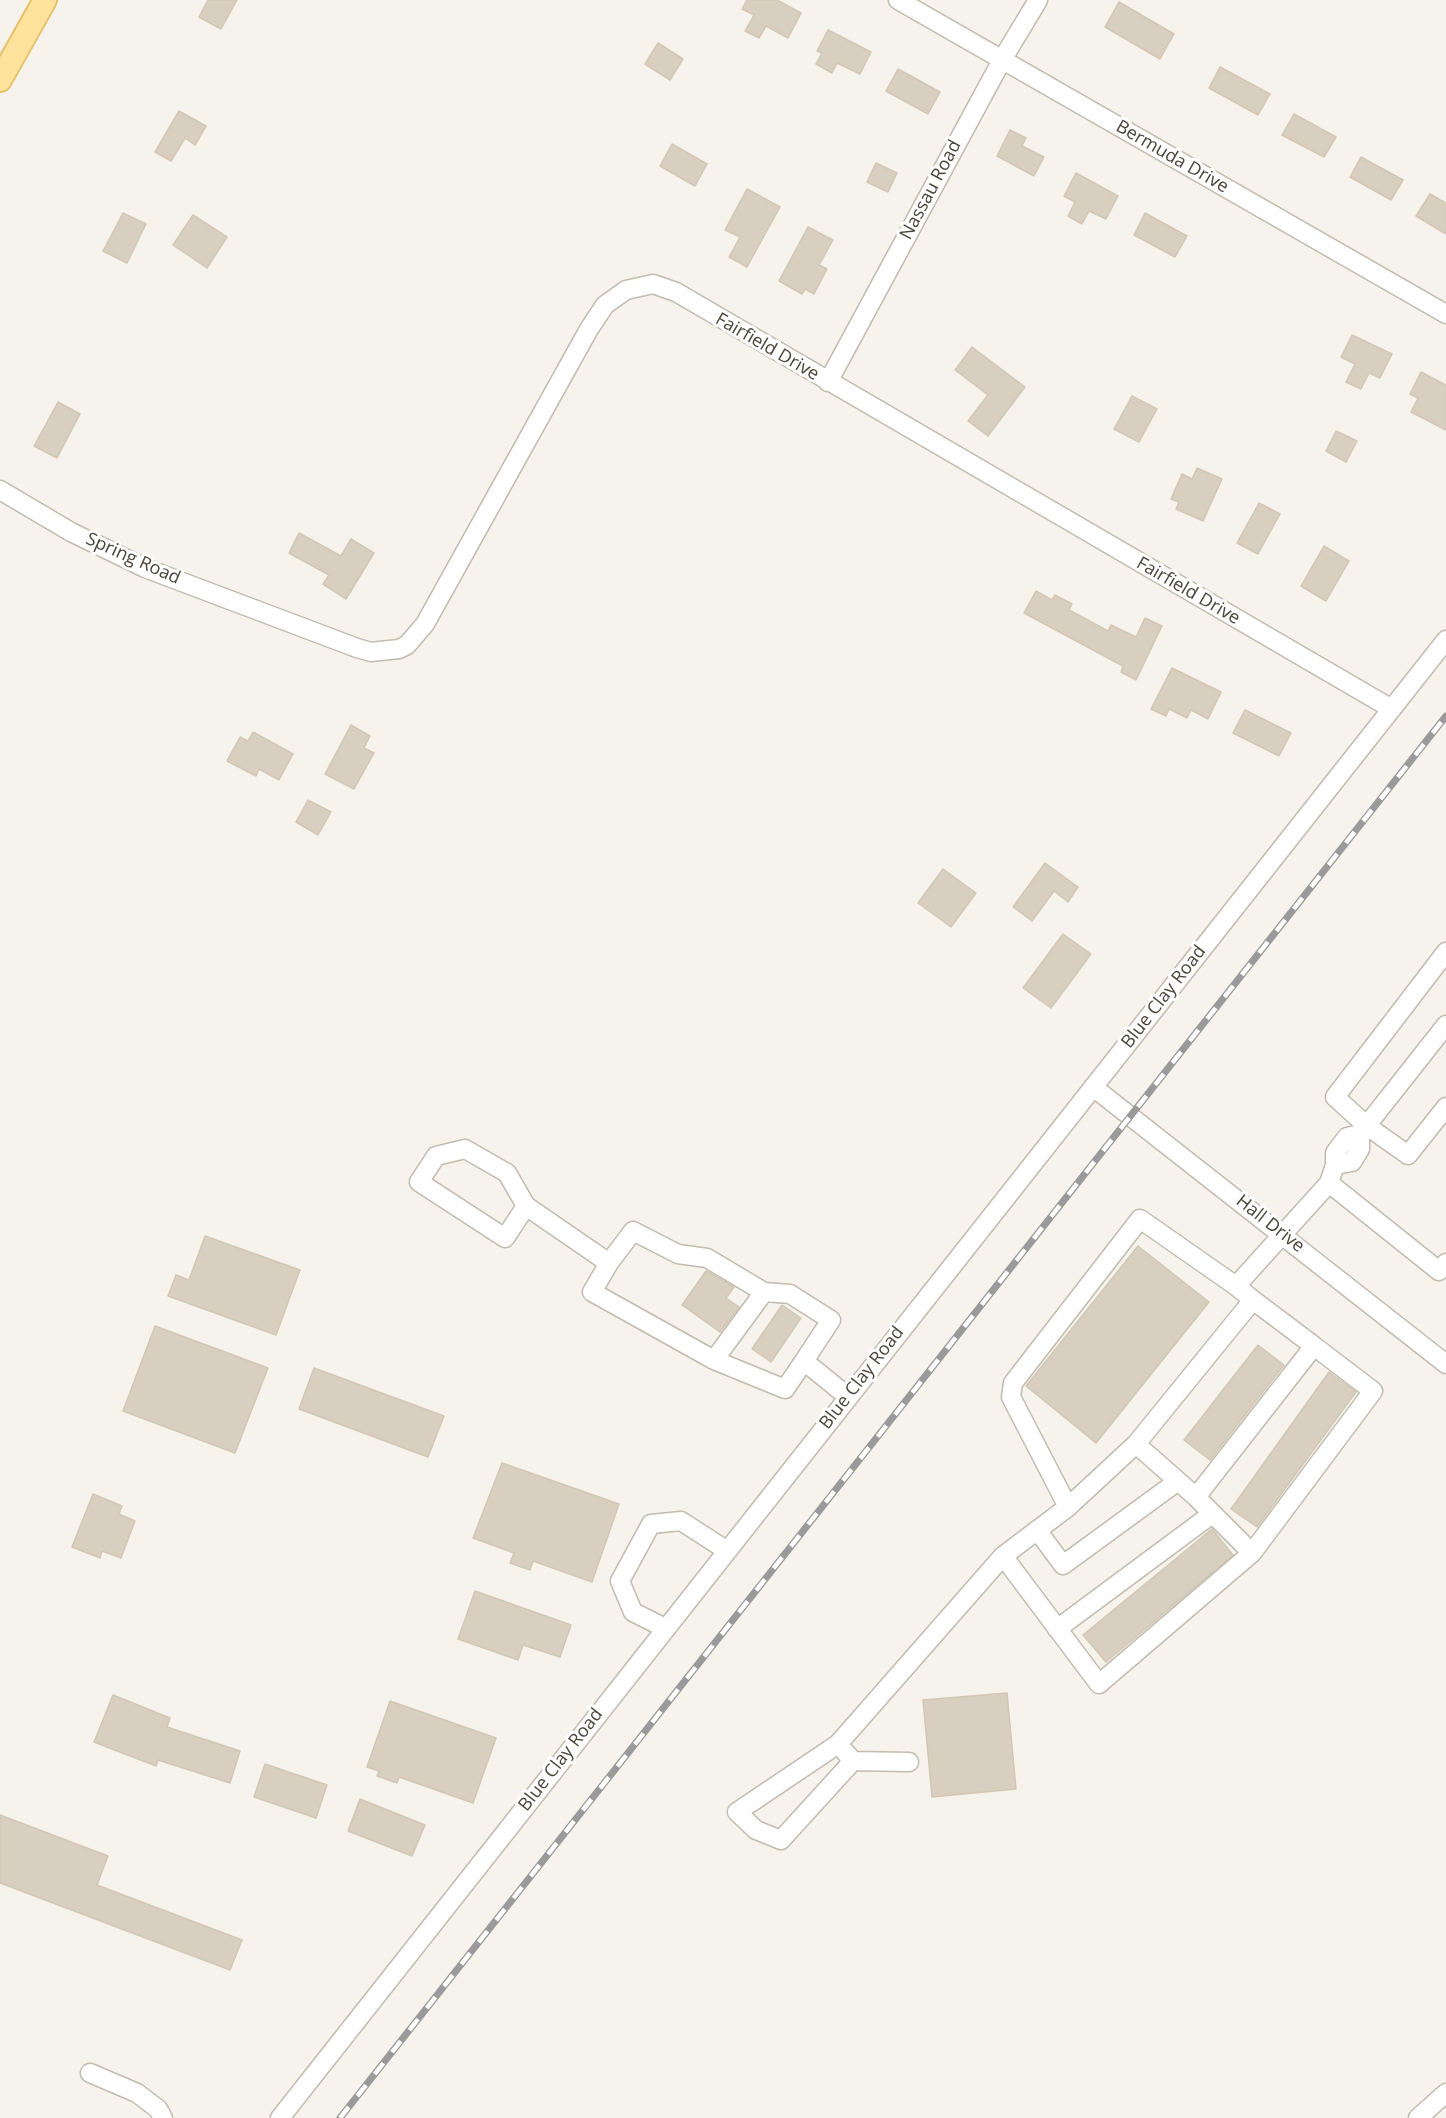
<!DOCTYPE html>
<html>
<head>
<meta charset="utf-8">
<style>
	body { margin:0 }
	canvas { display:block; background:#f6f3ec }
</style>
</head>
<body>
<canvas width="1446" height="2118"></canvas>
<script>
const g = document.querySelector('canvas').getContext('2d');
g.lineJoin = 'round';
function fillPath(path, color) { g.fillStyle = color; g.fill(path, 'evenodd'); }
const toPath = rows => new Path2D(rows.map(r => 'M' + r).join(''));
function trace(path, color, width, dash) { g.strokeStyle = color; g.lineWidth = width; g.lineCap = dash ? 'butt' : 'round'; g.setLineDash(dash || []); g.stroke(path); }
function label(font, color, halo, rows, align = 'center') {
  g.font = font + ' "Open Sans",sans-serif'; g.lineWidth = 6; g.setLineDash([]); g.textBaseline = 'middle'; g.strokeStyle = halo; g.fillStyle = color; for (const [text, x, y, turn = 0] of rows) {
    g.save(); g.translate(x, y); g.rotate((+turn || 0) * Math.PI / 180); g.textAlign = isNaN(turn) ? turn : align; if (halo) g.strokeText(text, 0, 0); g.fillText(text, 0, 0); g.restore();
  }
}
const building = toPath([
	[208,0,237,0,221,29,199,17,208,0],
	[747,0,777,0,801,13,788,38,766,26,759,38,745,31,754,15,742,9,747,0],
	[1119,2,1174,34,1160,59,1105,27,1119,2],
	[828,30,871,52,860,74,837,63,832,73,816,64,822,53,817,51,828,30],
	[658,43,683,59,670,80,645,64,658,43],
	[1220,67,1270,94,1258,115,1209,88,1220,67],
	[898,69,940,92,928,114,886,91,898,69],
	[179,111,206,126,195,145,185,138,171,161,155,152,179,111],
	[1294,114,1336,137,1324,157,1282,135,1294,114],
	[1010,130,1026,138,1022,146,1044,157,1034,176,997,156,1010,130],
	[672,144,707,164,695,186,660,166,672,144],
	[1361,157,1403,180,1391,200,1350,177,1361,157],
	[876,163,897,173,888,192,867,182,876,163],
	[1076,173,1118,196,1106,219,1089,211,1082,224,1068,216,1075,202,1064,196,1076,173],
	[747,189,780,207,747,267,729,257,740,237,725,230,747,189],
	[1430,194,1446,203,1446,234,1416,216,1430,194],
	[123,213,146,224,127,263,103,251,123,213],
	[1145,213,1187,236,1175,257,1134,235,1145,213],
	[193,215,227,237,207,268,173,245,193,215],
	[808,227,833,240,819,265,827,269,814,294,805,289,802,294,779,281,808,227],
	[1352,335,1392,354,1380,378,1369,373,1361,389,1346,382,1355,364,1341,357,1352,335],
	[972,347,1025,387,988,436,968,421,988,395,955,370,972,347],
	[1421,372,1446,385,1446,430,1411,412,1418,398,1410,394,1421,372],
	[1132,396,1157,409,1139,442,1114,429,1132,396],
	[58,402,80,414,57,458,34,446,58,402],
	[1336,431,1357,441,1346,462,1326,451,1336,431],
	[1197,468,1222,479,1203,521,1176,509,1179,502,1171,499,1182,474,1192,479,1197,468],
	[1259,503,1280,514,1258,554,1237,543,1259,503],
	[299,533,341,556,351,539,374,553,346,599,323,584,329,575,289,553,299,533],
	[1324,546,1349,561,1326,601,1301,586,1324,546],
	[1036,591,1052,600,1055,595,1072,604,1069,610,1108,631,1111,625,1136,637,1145,618,1162,626,1136,680,1121,672,1123,666,1024,613,1036,591],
	[1172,668,1221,692,1208,719,1191,710,1187,718,1169,709,1166,716,1151,709,1172,668],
	[1245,710,1291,733,1279,756,1233,733,1245,710],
	[351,725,370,736,364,748,374,753,354,789,325,774,351,725],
	[253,732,293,754,279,780,259,769,256,776,227,761,240,737,248,741,253,732],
	[308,800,331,812,318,835,296,822,308,800],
	[1045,863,1078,887,1068,902,1054,891,1032,921,1013,907,1045,863],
	[943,869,976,893,951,927,918,903,943,869],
	[1063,934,1091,954,1051,1008,1023,988,1063,934],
	[205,1236,300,1270,276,1335,168,1296,176,1275,189,1280,205,1236],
	[1138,1246,1209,1302,1096,1443,1026,1386,1138,1246],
	[706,1271,734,1287,726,1298,739,1307,720,1332,682,1305,706,1271],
	[782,1305,801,1318,771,1362,752,1349,782,1305],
	[155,1326,268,1368,235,1453,123,1411,155,1326],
	[1258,1345,1284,1365,1210,1460,1184,1440,1258,1345],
	[314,1368,444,1416,428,1457,299,1409,314,1368],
	[1329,1372,1356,1392,1257,1527,1231,1509,1329,1372],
	[502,1463,619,1504,592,1582,533,1561,530,1570,510,1563,514,1553,473,1538,502,1463],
	[93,1494,122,1506,119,1514,135,1521,121,1558,102,1551,100,1558,72,1547,93,1494],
	[1212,1529,1233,1555,1106,1662,1083,1635,1212,1529],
	[475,1591,571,1625,560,1657,523,1645,518,1660,458,1639,475,1591],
	[1007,1693,1016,1789,932,1797,923,1700,1007,1693],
	[113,1695,170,1718,167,1727,240,1751,230,1783,158,1760,156,1766,94,1742,113,1695],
	[390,1701,496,1738,473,1803,399,1777,397,1783,377,1776,379,1771,367,1767,390,1701],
	[265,1764,327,1785,316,1818,254,1797,265,1764],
	[360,1799,425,1825,412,1856,348,1831,360,1799],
	[0,1815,108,1856,97,1885,242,1940,230,1970,0,1883,0,1815]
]);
fillPath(building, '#d8cfc1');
trace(building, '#d3c7b4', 1.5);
const minor = toPath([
	[898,0,1446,314],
	[828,382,1002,60,1038,0],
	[0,490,71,532,145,568,357,648,371,652,399,649,407,645,425,624,589,329,605,305,626,290,653,284,676,292,1392,709],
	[1446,952,1335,1097,1367,1126,1408,1155,1446,1107],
	[1093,1087,1446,1364],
	[1360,1134,1446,1025],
	[1329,1183,1439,1271,1446,1263],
	[526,1206,505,1238,419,1182,436,1156,465,1149,507,1173,526,1206,609,1263],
	[1236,1286,1253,1300,1136,1444,1068,1507,1011,1397,1013,1383,1140,1219,1236,1286,1329,1183,1335,1165,1335,1153,1347,1137,1360,1134,1360,1149,1352,1162,1335,1165],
	[714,1360,592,1292,609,1263,633,1231,678,1254,707,1258,764,1292],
	[804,1361,785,1389,714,1360,764,1292,790,1294,831,1320,804,1361,847,1396],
	[1136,1444,1196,1497,1314,1346,1253,1300],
	[1196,1497,1252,1553,1373,1391,1314,1346],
	[1037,1530,1063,1565,1178,1481],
	[1003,1556,1099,1684,1252,1553],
	[665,1628,633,1612,620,1581,651,1524,681,1521,726,1550],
	[1057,1629,1212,1514],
	[845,1752,853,1761,909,1762],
	[853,1761,781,1840,756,1830,737,1812,838,1744,1003,1556,1068,1507],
	[90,2073,137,2093,158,2109,163,2118],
	[280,2118,1446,640],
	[1418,2118,1446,2093]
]);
const major = toPath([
	[0,80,45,0]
]);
trace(minor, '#c2bbae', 21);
trace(major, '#e6c16a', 26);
trace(minor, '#fff', 18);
trace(major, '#ffe39c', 22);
const rail = toPath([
	[340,2118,1446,716]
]);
trace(rail, '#9a9a9a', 7);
trace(rail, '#fff', 4.5, [14]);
label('18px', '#4b4439', '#fff', [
	["Bermuda Drive",1172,157,30],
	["Nassau Road",931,190,-62],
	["Fairfield Drive",767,347,30],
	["Spring Road",133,559,24],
	["Fairfield Drive",1188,591,30],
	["Blue Clay Road",1164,997,-52],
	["Hall Drive",1270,1224,38],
	["Blue Clay Road",862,1378,-52],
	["Blue Clay Road",561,1760,-52]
]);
</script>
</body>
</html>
